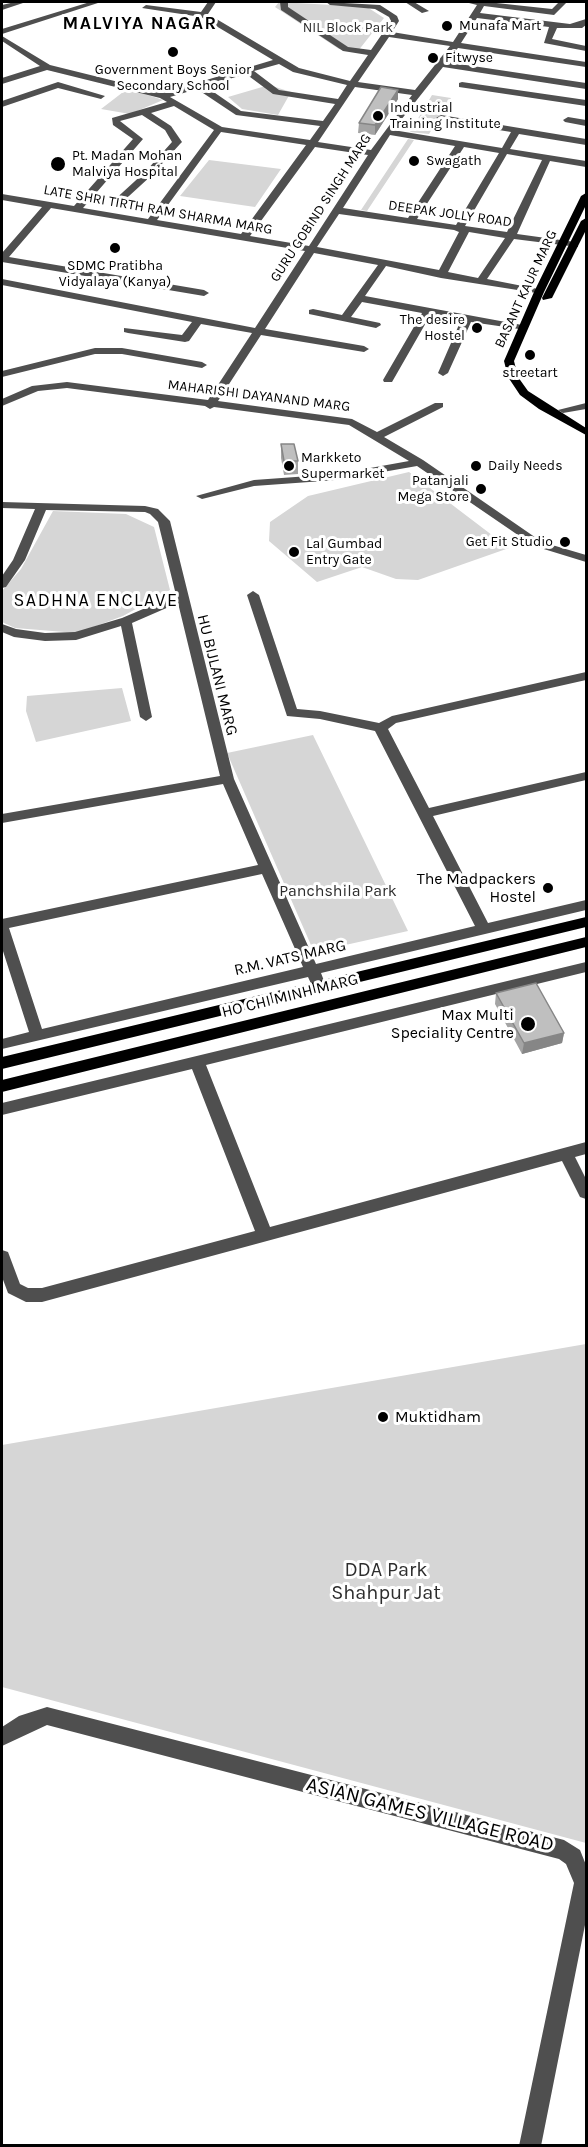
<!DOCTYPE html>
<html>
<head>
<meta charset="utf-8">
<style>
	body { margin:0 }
	#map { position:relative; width:588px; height:2147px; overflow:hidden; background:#fff; font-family:Karla,sans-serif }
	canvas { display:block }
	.frame { position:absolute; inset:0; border:3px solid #000; pointer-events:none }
</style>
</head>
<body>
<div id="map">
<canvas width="588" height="2147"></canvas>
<div class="frame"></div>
</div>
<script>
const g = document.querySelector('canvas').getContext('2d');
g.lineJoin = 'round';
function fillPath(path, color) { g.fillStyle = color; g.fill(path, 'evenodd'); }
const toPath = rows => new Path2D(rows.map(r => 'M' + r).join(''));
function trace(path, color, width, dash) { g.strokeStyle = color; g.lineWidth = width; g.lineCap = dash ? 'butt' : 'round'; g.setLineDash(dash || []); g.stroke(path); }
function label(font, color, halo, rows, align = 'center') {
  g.font = font + ' Karla,sans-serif'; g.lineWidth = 6; g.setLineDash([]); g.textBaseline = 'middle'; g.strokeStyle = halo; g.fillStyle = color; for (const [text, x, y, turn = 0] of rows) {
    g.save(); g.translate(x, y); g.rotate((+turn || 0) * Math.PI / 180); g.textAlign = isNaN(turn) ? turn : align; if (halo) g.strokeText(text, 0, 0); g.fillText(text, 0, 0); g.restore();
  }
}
fillPath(toPath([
	[279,2,367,7,384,18,358,51,339,49,275,7],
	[269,85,291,92,278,115,242,109,228,97],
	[127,89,154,97,163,100,130,114,101,109],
	[432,95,451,98,429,134,410,132],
	[408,139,414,140,367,211,361,210],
	[209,160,281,169,255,207,180,196],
	[409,472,509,548,418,580,396,579,362,567,317,582,269,541,270,522,308,496],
	[53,511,126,514,154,527,170,590,123,616,77,633,15,628,2,622,2,591,21,569],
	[122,688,131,721,36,742,26,711,27,696],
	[313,735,408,931,314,952,227,753],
	[586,1344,586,1843,2,1687,2,1445]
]), '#d6d6d6');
fillPath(toPath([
	[15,2,26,2,2,10,2,5,15,2],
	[90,2,101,2,2,34,2,29,90,2],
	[208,2,216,2,208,14,299,68,350,81,368,55,343,51,281,10,280,2,288,2,288,7,348,47,371,50,391,21,389,17,375,9,330,5,326,2,380,5,397,16,399,21,392,32,453,42,477,5,465,2,487,2,552,9,559,2,567,2,554,15,484,6,480,13,570,24,586,19,586,25,582,28,557,28,552,39,586,46,586,51,544,43,549,27,477,18,461,43,586,62,586,67,458,48,446,62,586,83,586,89,443,67,393,130,502,148,511,132,438,120,436,118,441,115,586,139,586,145,519,134,510,149,586,161,586,167,550,161,517,234,575,242,578,243,578,247,514,239,487,279,543,290,543,294,441,278,386,266,365,296,522,325,527,328,526,330,471,322,448,373,443,376,438,373,461,320,431,314,392,382,384,382,383,380,422,313,362,302,351,317,380,323,381,325,376,328,309,314,309,310,313,309,342,315,378,265,314,253,265,329,364,346,369,349,364,352,261,335,218,401,352,419,377,432,435,403,443,403,443,407,384,437,423,460,542,542,586,555,586,562,534,546,417,466,337,480,254,486,202,499,196,496,254,480,337,474,409,461,349,425,214,407,210,409,205,406,67,388,38,391,2,406,2,399,32,386,67,382,208,400,252,333,201,324,189,341,185,342,128,333,124,332,124,328,182,335,192,322,2,285,2,279,255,328,305,251,51,208,9,257,204,290,209,293,204,296,2,262,2,253,42,207,2,200,2,194,74,206,133,139,113,125,112,118,167,102,160,98,47,70,2,84,2,78,40,66,2,41,2,36,50,65,163,93,273,60,201,17,142,8,146,5,201,12,208,2],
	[389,37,450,46,415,90,358,82,389,37],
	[279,64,293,72,347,85,338,99,279,90,254,71,279,64],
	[246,74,273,94,335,104,323,121,241,111,205,86,246,74],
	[355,87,412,95,371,150,318,142,355,87],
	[197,89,236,115,320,126,310,140,222,127,170,97,197,89],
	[174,106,214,130,148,219,83,208,143,139,120,121,142,115,165,130,172,142,146,171,111,203,111,207,117,207,152,175,180,144,182,142,171,126,151,113,174,106],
	[221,132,306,145,241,234,157,220,221,132],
	[390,135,455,146,408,218,343,208,390,135],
	[315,147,368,155,309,246,250,236,315,147],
	[464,147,499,153,456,225,417,219,464,147],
	[507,154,542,160,507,232,465,226,507,154],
	[339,214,454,230,459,232,439,270,317,247,339,214],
	[469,232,505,238,478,278,448,272,469,232],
	[405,2,414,2,429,11,422,13,405,2],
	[58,82,105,96,101,99,58,88,2,107,2,101,58,82],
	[462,82,586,100,586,106,459,87,459,83,462,82],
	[568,117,586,120,586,126,565,122,563,120,568,117],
	[95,348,122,348,202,362,207,365,202,368,122,354,95,354,2,377,2,371,95,348],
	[586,403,586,409,563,413,558,410,586,403],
	[2,502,145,506,158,509,170,521,234,779,316,964,475,926,375,731,320,719,287,716,247,595,253,591,259,595,297,709,320,711,379,723,392,716,586,672,586,680,396,723,388,729,429,808,586,772,586,780,433,816,488,923,586,900,586,910,321,973,326,986,319,991,314,990,308,977,2,1049,2,1039,29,1032,2,948,2,919,258,865,223,784,2,823,2,814,220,776,178,603,132,623,152,717,146,721,140,717,121,626,76,640,45,641,14,637,2,632,2,624,16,629,45,633,75,632,122,618,176,595,158,522,150,514,145,512,46,510,25,560,6,587,2,588,2,576,13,560,35,509,2,508,2,502],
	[262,874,303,967,42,1029,9,928,262,874],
	[586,962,586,972,206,1065,270,1227,586,1142,586,1154,575,1157,586,1179,586,1199,580,1197,562,1161,42,1302,26,1302,8,1293,2,1277,2,1250,8,1252,20,1284,28,1288,42,1288,255,1231,192,1069,2,1115,2,1103,586,962],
	[47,1707,564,1840,580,1850,586,1865,586,1920,541,2146,519,2146,574,1883,566,1864,559,1859,47,1725,2,1746,2,1727,19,1716,47,1707]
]), '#4f4f4f');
fillPath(toPath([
	[586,193,586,205,544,292,514,361,518,377,528,391,586,428,586,435,539,409,520,395,508,377,504,361,534,292,581,196,586,193],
	[586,218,586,230,552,298,543,300,542,298,581,221,586,218],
	[586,917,586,927,2,1069,2,1057,586,917],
	[586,937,586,947,2,1092,2,1080,586,937]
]), '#000');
fillPath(toPath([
	[398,90,398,99,375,135,358,133,359,123],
	[281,444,298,461,298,474,284,475,281,458],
	[496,993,564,1033,562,1043,522,1054,495,1004]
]), '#a4a4a4');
fillPath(toPath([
	[398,90,398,99,375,135,375,125],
	[564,1033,562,1043,522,1054,524,1043]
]), '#868686');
const building = toPath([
	[381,87,398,90,375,125,359,123,381,87],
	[281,444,294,444,298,461,284,461,281,444],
	[536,983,564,1033,524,1043,496,993,536,983]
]);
fillPath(building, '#bfbfbf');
trace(building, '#868686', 1.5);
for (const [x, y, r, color] of [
	[447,26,6,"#000"],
	[173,52,6,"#000"],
	[433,58,6,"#000"],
	[378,116,6,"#000"],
	[414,161,6,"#000"],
	[58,164,8,"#000"],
	[115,248,6,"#000"],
	[477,328,6,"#000"],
	[530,355,6,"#000"],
	[289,466,6,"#000"],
	[476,466,6,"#000"],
	[481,489,6,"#000"],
	[565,542,6,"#000"],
	[294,552,6,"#000"],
	[548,888,6,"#000"],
	[528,1024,8,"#000"],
	[383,1417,6,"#000"]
]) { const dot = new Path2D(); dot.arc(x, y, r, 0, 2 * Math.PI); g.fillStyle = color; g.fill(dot); trace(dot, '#fff', 2); }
label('14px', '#000', '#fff', [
	["Munafa Mart",459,26],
	["Fitwyse",445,58],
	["Government Boys Senior",173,70,"center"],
	["Secondary School",173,86,"center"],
	["Industrial",390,108],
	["Training Institute",390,124],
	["Pt. Madan Mohan",72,156],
	["Malviya Hospital",72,172],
	["Swagath",426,161],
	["SDMC Pratibha",115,266,"center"],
	["Vidyalaya (Kanya)",115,282,"center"],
	["The desire",465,320,"right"],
	["Hostel",465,336,"right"],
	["streetart",530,373,"center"],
	["Markketo",301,458],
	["Supermarket",301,474],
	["Daily Needs",488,466],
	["Patanjali",469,481,"right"],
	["Mega Store",469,497,"right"],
	["Get Fit Studio",553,542,"right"],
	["Lal Gumbad",306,544],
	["Entry Gate",306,560]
], 'left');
label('14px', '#2d2d2d', '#fff', [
	["NIL Block Park",348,28]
]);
label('14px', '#000', '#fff', [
	["GURU GOBIND SINGH MARG",321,208,-57],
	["LATE SHRI TIRTH RAM SHARMA MARG",158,210,10],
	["DEEPAK JOLLY ROAD",450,214,8],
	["BASANT KAUR MARG",526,289,-65],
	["MAHARISHI DAYANAND MARG",259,396,7]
]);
label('16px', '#000', '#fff', [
	["HU BIJLANI MARG",217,675,76],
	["R.M. VATS MARG",290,958,-13],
	["HO CHI MINH MARG",290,996,-14]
]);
label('16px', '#000', '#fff', [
	["The Madpackers",536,879],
	["Hostel",536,897],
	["Max Multi",514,1015],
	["Speciality Centre",514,1033],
	["Muktidham",395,1417,"left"]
], 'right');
label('16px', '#2d2d2d', '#fff', [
	["Panchshila Park",338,891]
]);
g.letterSpacing = '1.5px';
label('bold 18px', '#000', '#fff', [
	["MALVIYA NAGAR",140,24]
]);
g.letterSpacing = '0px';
g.letterSpacing = '1.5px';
label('18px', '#000', '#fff', [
	["SADHNA ENCLAVE",96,601]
]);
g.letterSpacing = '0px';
label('20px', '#2d2d2d', '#fff', [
	["DDA Park",386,1570],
	["Shahpur Jat",386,1593]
]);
label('20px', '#000', '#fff', [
	["ASIAN GAMES VILLAGE ROAD",430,1815,14]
]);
</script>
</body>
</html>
